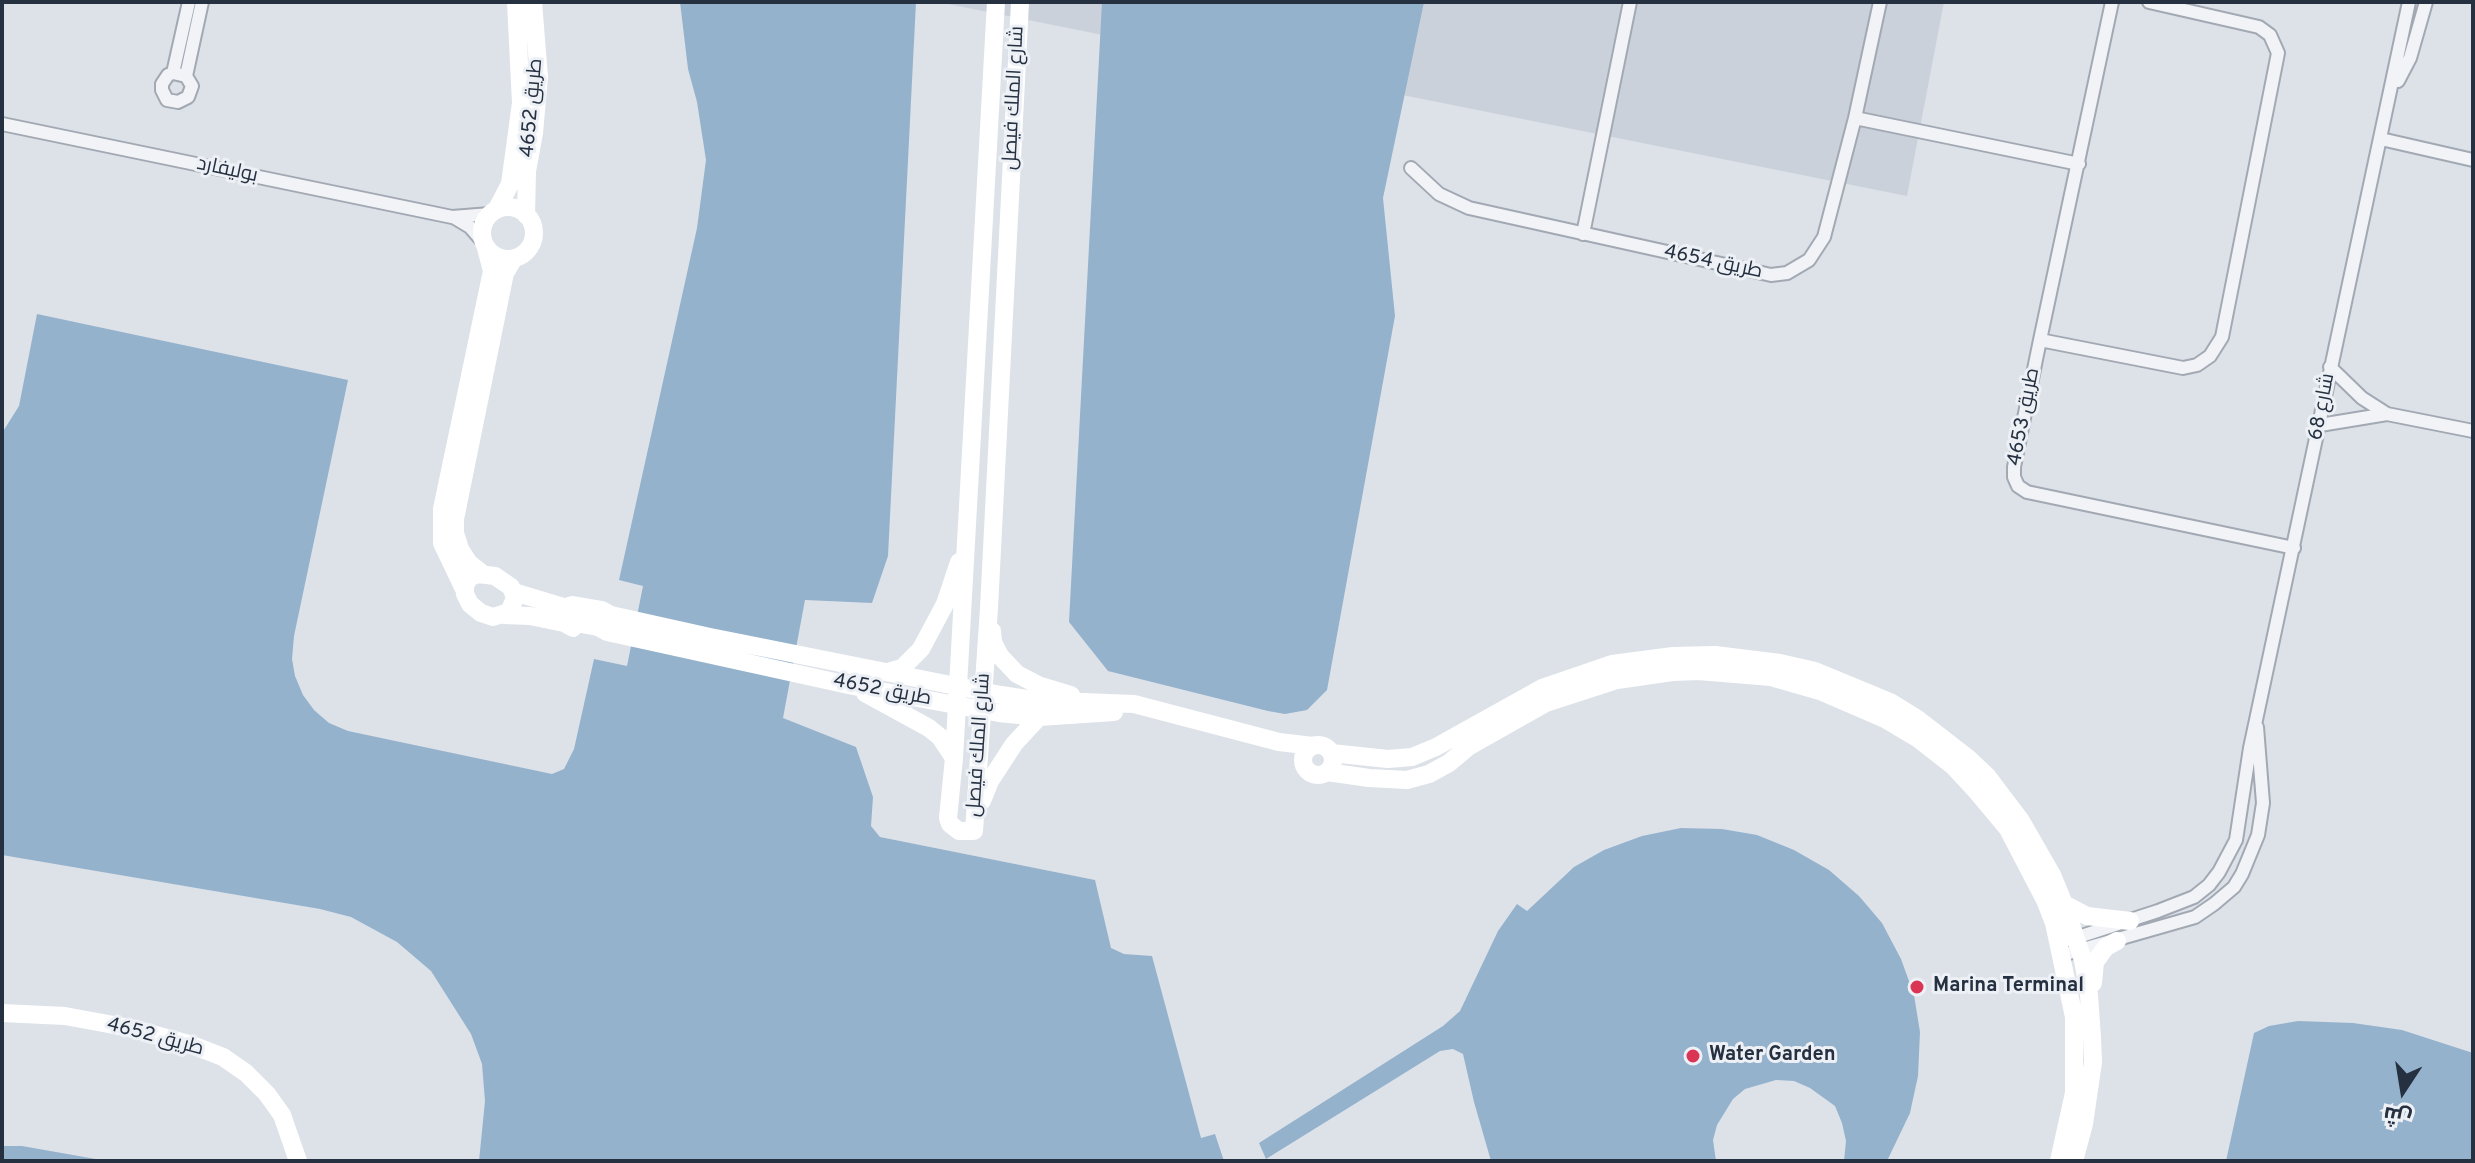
<!DOCTYPE html>
<html>
<head>
<meta charset="utf-8">
<style>
	body { margin:0 }
	#map { position:relative; width:2475px; height:1163px; overflow:hidden; background:#dde2e9; font-family:Overpass,Cairo,sans-serif }
	canvas { display:block }
	.frame { position:absolute; inset:0; border:4px solid #253041; pointer-events:none }
	.north { position:absolute; left:2363px; top:1051px; width:80px; height:80px; -webkit-text-stroke:6px #edf1f6; paint-order:stroke; rotate:192deg; font-size:22px; font-weight:700; line-height:32px; text-align:center; color:#253041 }
	.north::after { content:''; display:block; margin:auto; width:28px; height:36px; background:#253041; clip-path:polygon(50% 0,100% 100%,50% 72%,0 100%) }
</style>
</head>
<body>
<div id="map">
<canvas width="2475" height="1163"></canvas>
<div class="frame"></div>
<div class="north">ش</div>
</div>
<script>
const g = document.querySelector('canvas').getContext('2d');
g.lineJoin = 'round';
function fillPath(path, color) { g.fillStyle = color; g.fill(path, 'evenodd'); }
const toPath = rows => new Path2D(rows.map(r => 'M' + r).join(''));
function trace(path, color, width, dash) { g.strokeStyle = color; g.lineWidth = width; g.lineCap = dash ? 'butt' : 'round'; g.setLineDash(dash || []); g.stroke(path); }
function label(font, color, halo, rows, align = 'center') {
  g.font = font + ' Overpass,Cairo,sans-serif'; g.lineWidth = 6; g.setLineDash([]); g.textBaseline = 'middle'; g.strokeStyle = halo; g.fillStyle = color; for (const [text, x, y, turn = 0] of rows) {
    g.save(); g.translate(x, y); g.rotate((+turn || 0) * Math.PI / 180); g.textAlign = isNaN(turn) ? turn : align; if (halo) g.strokeText(text, 0, 0); g.fillText(text, 0, 0); g.restore();
  }
}
fillPath(toPath([
	[938,2,1944,2,1907,196]
]), '#cbd1db');
fillPath(toPath([
	[680,2,916,2,888,556,872,603,805,600,783,718,856,747,873,797,871,826,880,837,1095,880,1111,948,1124,954,1152,956,1201,1138,1215,1134,1224,1161,479,1161,485,1101,482,1064,471,1034,431,971,397,942,351,917,320,909,2,855,2,433,19,406,37,314,348,380,294,636,292,659,295,676,303,695,314,710,329,723,348,731,552,774,564,769,574,749,594,659,627,666,643,586,619,580,697,228,706,160,697,102,688,69],
	[1102,2,1424,2,1383,198,1395,316,1327,690,1307,710,1285,714,1268,711,1108,671,1069,622],
	[1681,828,1722,829,1757,835,1794,850,1829,870,1859,896,1882,923,1901,959,1914,995,1920,1032,1918,1076,1910,1113,1887,1161,1844,1161,1846,1141,1842,1123,1835,1106,1810,1088,1794,1081,1776,1080,1745,1089,1733,1099,1717,1125,1713,1140,1716,1161,1491,1161,1474,1102,1463,1054,1453,1049,1440,1051,1266,1159,1259,1143,1443,1026,1460,1011,1498,931,1517,904,1527,911,1574,867,1604,850,1642,836],
	[2298,1021,2353,1023,2402,1030,2473,1053,2473,1161,2226,1161,2254,1033,2269,1026],
	[2,1146,22,1146,107,1161,2,1161]
]), '#95b2cd');
const street = toPath([
	[2112,2,2040,340,2014,467,2014,477,2018,486,2027,492,2294,548],
	[173,73,186,76,192,86,188,97,178,102,167,100,162,90,162,84,168,75,173,73,189,2],
	[186,76,202,2],
	[2398,81,2410,58,2426,2],
	[1855,118,2079,164],
	[2,124,452,217,490,214],
	[2381,139,2473,160],
	[1411,168,1439,194,1469,208,1771,275,1787,273,1809,260,1824,237,1855,118,1880,2],
	[455,218,470,227,483,242],
	[1583,234,1630,2],
	[2040,340,2183,368,2197,365,2210,356,2222,337,2278,53,2270,35,2259,27,2149,2],
	[2330,367,2362,398,2387,414],
	[2320,425,2387,414,2473,431],
	[2069,940,2158,911,2194,897,2209,885,2219,872,2236,840,2250,748,2409,2],
	[2062,955,2195,917,2214,904,2234,887,2242,874,2258,835,2263,803,2257,727]
]);
trace(street, '#a2a9b3', 16);
trace(street, '#f1f3f7', 12);
trace(toPath([
	[996,2,954,758,948,818,950,824,959,831,974,831,989,608,1020,2],
	'482 233a26 26 0 1 1 52 0a26 26 0 1 1-52 0Z',
	[497,209,510,184,521,103,516,2],
	[526,215,527,171,534,133,539,77,533,2],
	[478,574,495,576,511,587,515,598,509,612,493,617,481,613,470,604,465,594,465,585,470,577,478,574],
	[483,574,469,563,460,549,455,533,455,519,505,273,514,258],
	[464,589,442,543,442,509,492,271,486,248],
	[514,592,577,611],
	[569,606,573,605,602,610,611,615,710,637,1001,695,1033,700,1134,704,1279,742,1313,746],
	[504,615,530,616,564,623,573,628],
	[564,623,570,622,598,627,607,632,853,686,999,713,1039,717,1114,712],
	[992,631,993,642,1000,656,1017,674,1038,685,1071,695],
	[888,672,902,668,921,649,945,604,959,562],
	[865,693,929,728,940,737,954,758],
	'1303 760a15 15 0 1 1 30 0a15 15 0 1 1-30 0Z',
	[1331,753,1388,759,1412,757,1436,747,1542,688,1612,664,1673,656,1715,655,1780,663,1815,671,1890,702,1919,720,1968,758,1987,776,2021,821,2052,875,2064,904,2083,960,2089,995,2092,1038,2093,1062,2084,1124,2074,1161],
	[1327,772,1369,778,1407,780,1429,774,1449,763,1468,747,1546,703,1617,680,1672,672,1698,671,1771,677,1820,691,1885,719,1917,738,1953,766,1978,793,2008,829,2045,900,2054,923,2074,1017,2074,1093,2059,1161],
	[982,801,990,781,1014,744,1039,717],
	[2064,904,2087,916,2130,921],
	[2093,983,2095,962,2106,947,2117,941],
	[2,1013,65,1016,130,1028,192,1045,223,1057,246,1073,267,1094,282,1115,298,1161]
]), '#fff', 18);
for (const [x, y, r, color] of [
	[1917,987,8,"#db3555"],
	[1693,1056,8,"#db3555"]
]) { const dot = new Path2D(); dot.arc(x, y, r, 0, 2 * Math.PI); g.fillStyle = color; g.fill(dot); trace(dot, '#edf1f6', 3); }
label('20px', '#253041', '#edf1f6', [
	["شارع الملك فيصل",1015,98,-87],
	["طريق 4652",533,108,-85],
	["بوليفارد",227,171,12],
	["طريق 4654",1713,263,12],
	["شارع 68",2323,407,-79],
	["طريق 4653",2025,417,-79],
	["طريق 4652",882,691,11],
	["شارع الملك فيصل",980,745,-86],
	["طريق 4652",155,1038,15]
]);
label('bold 20px', '#253041', '#edf1f6', [
	["Marina Terminal",1933,987],
	["Water Garden",1709,1056]
], 'left');
</script>
</body>
</html>
